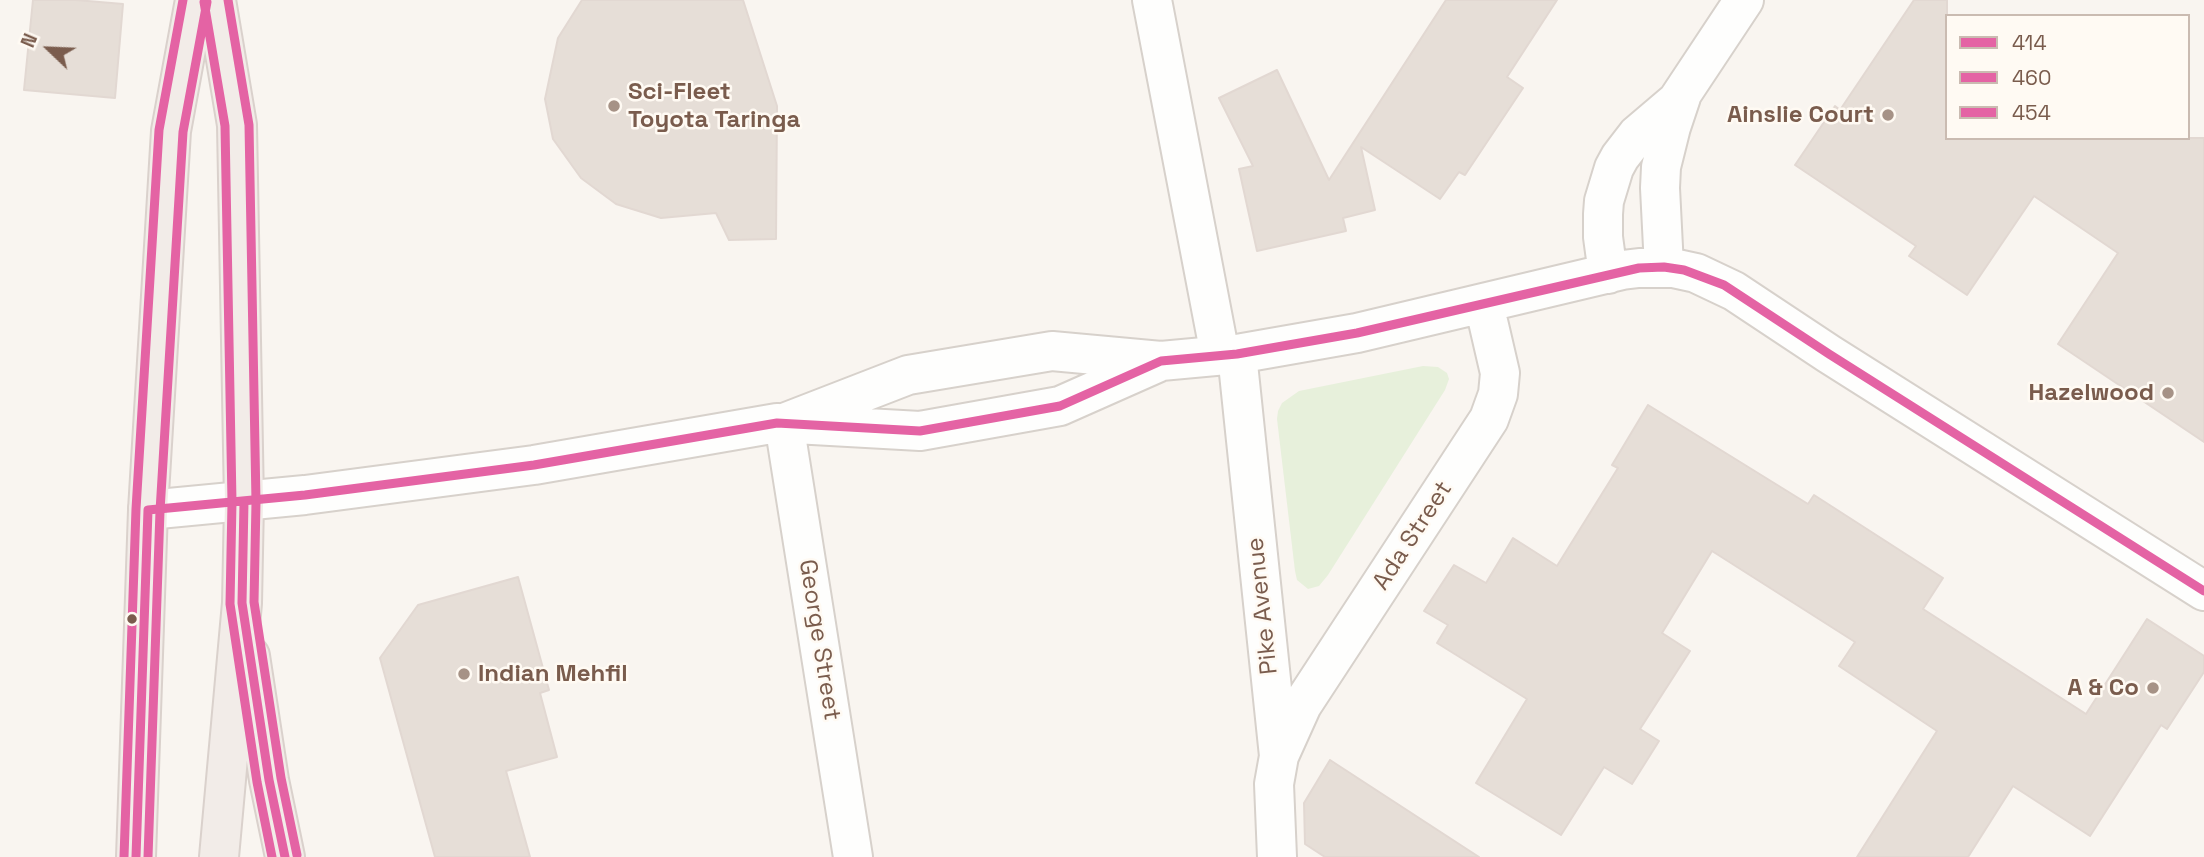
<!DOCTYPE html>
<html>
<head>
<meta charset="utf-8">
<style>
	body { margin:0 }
	#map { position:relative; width:2204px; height:857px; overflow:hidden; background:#f9f5f0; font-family:"Space Grotesk",sans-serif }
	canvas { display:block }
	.legend { position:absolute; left:1945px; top:14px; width:245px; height:126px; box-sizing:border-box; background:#fffaf3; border:2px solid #cabbb1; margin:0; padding:9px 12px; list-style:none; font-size:21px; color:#7a5c4d }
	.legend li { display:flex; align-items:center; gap:14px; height:35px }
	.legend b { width:35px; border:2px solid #cabbb1 }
	.north { position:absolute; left:14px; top:14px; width:70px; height:70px; -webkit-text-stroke:5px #fffaf3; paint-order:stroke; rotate:293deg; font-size:19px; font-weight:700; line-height:28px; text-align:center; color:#7a5c4d }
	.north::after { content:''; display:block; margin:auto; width:24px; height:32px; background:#7a5c4d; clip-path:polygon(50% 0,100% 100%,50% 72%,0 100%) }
</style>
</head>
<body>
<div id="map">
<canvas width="2204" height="857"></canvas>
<ul class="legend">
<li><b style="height:9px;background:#e463a4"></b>414</li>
<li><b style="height:9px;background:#e463a4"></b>460</li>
<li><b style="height:9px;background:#e463a4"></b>454</li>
</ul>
<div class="north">N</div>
</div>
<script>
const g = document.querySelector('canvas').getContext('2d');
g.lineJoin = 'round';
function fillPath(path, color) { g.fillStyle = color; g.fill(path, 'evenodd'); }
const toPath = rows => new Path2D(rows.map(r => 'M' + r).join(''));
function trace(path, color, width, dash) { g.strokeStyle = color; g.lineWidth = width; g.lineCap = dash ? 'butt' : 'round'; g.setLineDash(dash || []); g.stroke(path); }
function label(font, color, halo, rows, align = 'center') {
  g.font = font + ' "Space Grotesk",sans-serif'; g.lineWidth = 5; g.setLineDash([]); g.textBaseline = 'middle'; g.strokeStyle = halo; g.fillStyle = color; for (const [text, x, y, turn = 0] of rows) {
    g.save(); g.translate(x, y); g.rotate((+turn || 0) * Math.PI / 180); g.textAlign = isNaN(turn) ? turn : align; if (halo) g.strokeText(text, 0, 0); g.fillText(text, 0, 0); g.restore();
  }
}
fillPath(toPath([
	[1423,366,1438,367,1447,373,1449,379,1445,390,1328,575,1319,586,1308,589,1297,580,1295,571,1277,419,1278,411,1282,403,1299,391]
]), '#e7f0db');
const building = toPath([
	[33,0,76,0,123,4,115,98,24,90,33,0],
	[582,0,743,0,777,106,776,239,729,240,716,213,661,218,616,204,581,178,553,139,545,99,558,38,582,0],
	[1446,0,1557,0,1507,77,1523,88,1465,175,1459,172,1440,199,1361,147,1375,210,1343,218,1346,231,1257,251,1239,169,1253,166,1219,98,1277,70,1329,180,1446,0],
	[1914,0,1947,0,1947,138,2204,138,2204,442,2058,344,2118,253,2034,196,1967,295,1909,256,1916,246,1795,165,1835,106,1840,110,1914,0],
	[1648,405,1808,504,1814,495,1943,578,1923,609,2086,714,2147,619,2204,656,2204,672,2167,729,2161,725,2090,836,2013,786,1968,857,1857,857,1937,731,1839,666,1855,642,1712,551,1662,633,1690,651,1640,729,1659,741,1632,784,1604,767,1561,835,1476,783,1527,699,1437,643,1448,625,1424,611,1454,565,1486,583,1513,538,1557,566,1618,468,1612,465,1648,405],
	[518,577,549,690,540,693,557,757,506,771,530,857,435,857,380,658,418,605,518,577],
	[1330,760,1479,857,1325,857,1305,844,1304,803,1330,760]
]);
fillPath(building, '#e6ded7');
trace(building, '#e2d8d2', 2);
const minor = toPath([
	[1152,0,1220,355],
	[1664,267,1660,188,1661,167,1671,127,1681,97],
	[1608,274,1603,237,1603,214,1604,201,1614,168,1620,157,1637,135,1677,101,1744,0],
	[1237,354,1279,756,1274,784,1277,857],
	[784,423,908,375,1052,351,1161,361,1237,354,1357,333,1622,270,1639,268,1673,268,1696,273,1734,291,1829,354,2204,591],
	[784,423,853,857],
	[148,510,305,495,534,465,777,423,920,431,1060,406,1157,363],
	[1279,756,1302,705,1489,419,1498,394,1500,373,1484,304]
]);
const trunk = toPath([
	[216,0,237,125,244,502,242,603,219,857],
	[250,656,269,780,285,857],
	[136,857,148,510,171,131,195,0]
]);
trace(minor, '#d7d1cb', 42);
trace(trunk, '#dad1cc', 42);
trace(minor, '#fefefd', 38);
trace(trunk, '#f2ece8', 38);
trace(toPath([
	[244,502,242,603,269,780,285,857],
	[136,857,148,510,305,495,534,465,777,423,920,431,1060,406,1161,361,1237,354,1357,333,1639,268,1664,267,1684,270,1724,285,1829,354,2204,591]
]), '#e463a4', 9);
trace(toPath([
	[204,2,225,126,232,502,230,604,257,782,272,857],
	[148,857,160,511,183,132,207,2]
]), '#e463a4', 9);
trace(toPath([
	[228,0,249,125,256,502,254,602,281,778,297,855],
	[124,857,136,509,159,130,183,0]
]), '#e463a4', 9);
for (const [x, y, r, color] of [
	[614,106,7,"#a69286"],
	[1888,115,7,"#a69286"],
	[2168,393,7,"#a69286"],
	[132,619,6,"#7a5c4d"],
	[464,674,7,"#a69286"],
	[2153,688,7,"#a69286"]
]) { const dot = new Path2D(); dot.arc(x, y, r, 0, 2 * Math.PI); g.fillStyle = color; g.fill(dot); trace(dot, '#fffaf3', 2.5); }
label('bold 24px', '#7a5c4d', '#fffaf3', [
	["Sci-Fleet",628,92,"left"],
	["Toyota Taringa",628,120,"left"],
	["Ainslie Court",1874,115],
	["Hazelwood",2154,393],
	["Indian Mehfil",478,674,"left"],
	["A & Co",2139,688]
], 'right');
label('24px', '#7a5c4d', '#fffaf3', [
	["Ada Street",1413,536,-57],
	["Pike Avenue",1263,606,-96],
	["George Street",819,640,81]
]);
</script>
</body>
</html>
